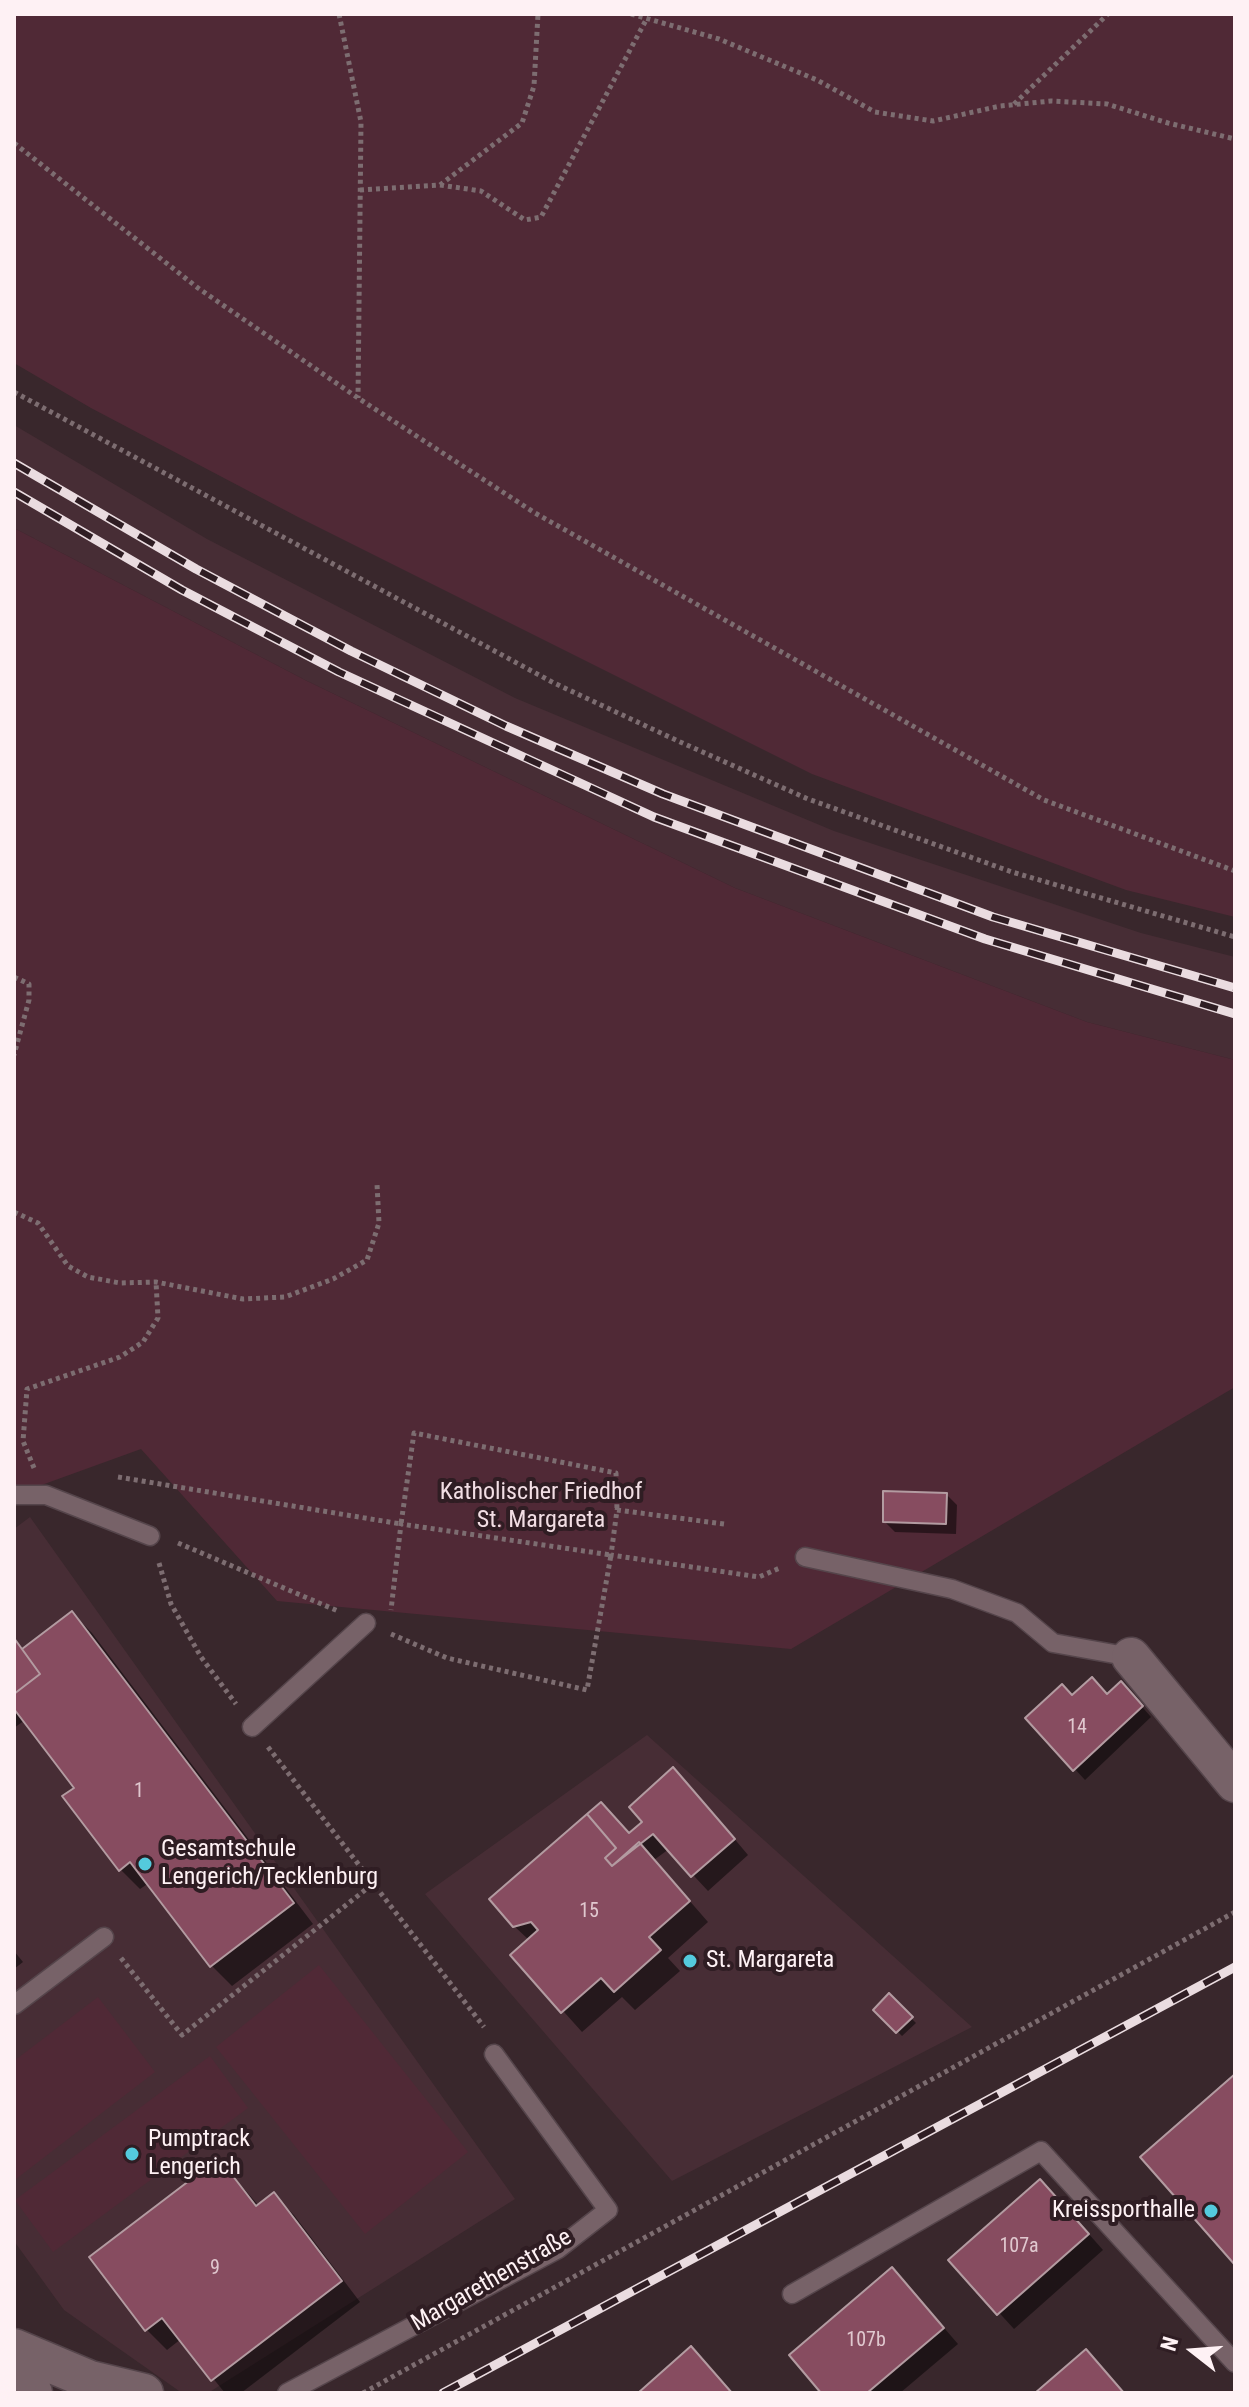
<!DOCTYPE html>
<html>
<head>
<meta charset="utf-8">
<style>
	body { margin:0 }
	#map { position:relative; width:1249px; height:2407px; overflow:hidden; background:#39272c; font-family:"Roboto Condensed",sans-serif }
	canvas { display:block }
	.frame { position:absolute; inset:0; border:16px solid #fef1f4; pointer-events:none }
	.north { position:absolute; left:1153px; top:2311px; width:80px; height:80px; -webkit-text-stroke:6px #2f1d23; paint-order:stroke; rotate:287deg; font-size:22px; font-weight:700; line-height:32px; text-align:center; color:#fef1f4 }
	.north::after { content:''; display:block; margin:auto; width:28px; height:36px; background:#fef1f4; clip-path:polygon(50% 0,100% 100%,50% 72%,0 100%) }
</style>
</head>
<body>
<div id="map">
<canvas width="1249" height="2407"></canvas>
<div class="frame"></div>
<div class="north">N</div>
</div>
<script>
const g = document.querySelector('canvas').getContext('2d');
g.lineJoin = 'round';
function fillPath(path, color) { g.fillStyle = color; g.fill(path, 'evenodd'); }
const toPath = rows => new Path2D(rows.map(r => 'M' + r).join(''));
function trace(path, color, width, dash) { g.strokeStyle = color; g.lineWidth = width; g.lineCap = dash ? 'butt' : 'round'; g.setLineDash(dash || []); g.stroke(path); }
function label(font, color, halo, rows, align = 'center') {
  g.font = font + ' "Roboto Condensed",sans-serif'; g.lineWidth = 8; g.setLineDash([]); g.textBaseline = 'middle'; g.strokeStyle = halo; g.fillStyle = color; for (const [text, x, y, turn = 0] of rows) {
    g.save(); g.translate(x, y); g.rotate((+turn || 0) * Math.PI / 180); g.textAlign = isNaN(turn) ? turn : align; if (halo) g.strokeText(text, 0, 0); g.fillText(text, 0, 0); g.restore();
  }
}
fillPath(toPath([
	[14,425,207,539,515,698,834,831,1141,933,1235,957,1235,1060,1087,1022,735,888,305,680,14,528],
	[30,1517,515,2199,208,2393,182,2393,64,2310,14,2241,14,1529],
	[647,1735,972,2027,672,2181,425,1894]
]), '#472d35');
fillPath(toPath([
	[14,14,1235,14,1235,917,1126,890,812,774,298,517,91,408,14,363],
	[14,528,305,680,735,888,1087,1022,1235,1060,1235,1387,791,1649,277,1601,141,1449,14,1495],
	[319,1965,468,2152,365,2234,216,2047],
	[98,1997,155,2072,16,2179,14,2061],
	[210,2056,248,2108,53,2252,15,2200]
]), '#502936');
fillPath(toPath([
	[947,1495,957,1505,956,1534,895,1532,885,1522],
	[72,1613,92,1633,313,1924,232,1986,212,1966,149,1883,140,1889,120,1869,76,1788,25,1720,14,1728,14,1640,24,1650],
	[1131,1694,1151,1717,1085,1780,1028,1718,1107,1696],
	[689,1785,748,1855,708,1891,669,1849,654,1860,708,1922,668,1958,680,1971,635,2010,622,1997,582,2032,513,1955,529,1940,514,1926],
	[14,1951,23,1962,14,1969],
	[889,1996,916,2023,902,2036,876,2010],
	[219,2160,259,2206,274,2195,294,2215,360,2302,241,2393,225,2393,181,2339,167,2350,147,2330,91,2257],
	[1056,2197,1103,2250,1014,2329,951,2260],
	[907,2285,958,2344,900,2393,823,2393]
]), '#0007');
const building = toPath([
	[883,1491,947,1493,946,1524,883,1522,883,1491],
	[72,1611,294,1903,210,1967,130,1862,119,1871,62,1796,74,1788,14,1709,14,1694,40,1674,22,1649,72,1611],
	[14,1638,40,1674,14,1694,14,1638],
	[1092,1677,1107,1694,1121,1681,1143,1706,1073,1771,1025,1718,1062,1684,1072,1695,1092,1677],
	[673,1767,735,1839,691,1877,653,1834,612,1866,605,1858,616,1848,587,1814,601,1802,629,1833,642,1822,629,1807,673,1767],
	[587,1814,616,1848,605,1858,612,1866,639,1842,690,1901,649,1937,661,1950,614,1992,601,1978,561,2013,510,1955,538,1930,531,1922,513,1927,489,1899,587,1814],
	[889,1993,913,2017,896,2033,873,2010,889,1993],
	[1235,2074,1235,2265,1140,2157,1235,2074],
	[219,2158,256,2206,274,2192,342,2281,211,2381,162,2318,145,2331,89,2257,219,2158],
	[1040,2179,1089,2234,997,2315,948,2260,1040,2179],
	[892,2267,944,2328,867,2393,821,2393,789,2355,892,2267],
	[691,2346,732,2393,638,2393,691,2346],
	[1086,2349,1124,2393,1035,2393,1086,2349]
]);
fillPath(building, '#874c60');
trace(building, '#b39ba1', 2);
const lane = toPath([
	[14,1495,46,1495,150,1536],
	[805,1557,952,1589,1017,1613,1053,1643,1131,1657],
	[252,1727,366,1623],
	[14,2005,104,1937],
	[792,2294,1041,2151,1235,2363],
	[287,2393,558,2249,608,2210,494,2054]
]);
const street = toPath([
	[1131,1657,1235,1783],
	[14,2348,90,2380,144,2393],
	[14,2360,33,2393]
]);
trace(lane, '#55454b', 21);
trace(street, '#55454b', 41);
trace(toPath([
	[339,14,361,122,358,398],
	[631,14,719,39,817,80,875,112,933,121,1000,106,1051,101,1107,104,1168,123,1235,139],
	[1014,104,1108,14],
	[14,143,198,288,358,398,535,513,1044,800,1235,871],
	[440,185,481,191,525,220,541,217,646,20],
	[360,190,440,185,522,123,534,86,538,14],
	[14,392,554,683,678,741,808,799,1012,872,1235,937],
	[14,977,29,984,29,1000,14,1055],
	[14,1212,38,1223,68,1266,88,1277,120,1283,156,1282,243,1299,285,1297,333,1279,367,1260,379,1223,377,1184],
	[34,1468,23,1441,27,1389,120,1357,143,1342,158,1318,156,1282],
	[118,1477,401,1524,414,1433,616,1473,617,1510],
	[724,1524,617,1510,611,1555,759,1577,782,1567],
	[178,1543,338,1611],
	[159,1563,171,1604,201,1657,236,1704],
	[391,1634,447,1658,587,1690,611,1555,401,1524,391,1610],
	[268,1747,484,2027],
	[121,1958,182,2035,374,1883],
	[363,2393,1235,1912]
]), '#7d6d71', 5, [4, 4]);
trace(lane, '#776268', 18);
trace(street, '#776268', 38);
const rail = toPath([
	[14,463,196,569,351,651,506,726,663,794,993,917,1235,988],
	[14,492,182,590,339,672,654,817,985,939,1235,1014],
	[443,2393,1235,1967]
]);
trace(rail, '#eadce0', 9);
trace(rail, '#2f1d23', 6, [18]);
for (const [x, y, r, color] of [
	[145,1864,8,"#54cadd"],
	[690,1961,8,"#54cadd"],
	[132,2154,8,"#54cadd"],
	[1211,2211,8,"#54cadd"]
]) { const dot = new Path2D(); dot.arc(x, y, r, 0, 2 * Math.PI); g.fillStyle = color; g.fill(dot); trace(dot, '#2f1d23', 3); }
label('20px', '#e0c8cf', null, [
	["14",1077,1728],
	["1",139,1792],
	["15",589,1912],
	["107a",1019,2247],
	["9",215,2269],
	["107b",866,2341]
]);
label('24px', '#f2dee4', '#2f1d23', [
	["Katholischer Friedhof",541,1493],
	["St. Margareta",541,1521]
]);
label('24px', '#fef1f4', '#2f1d23', [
	["Gesamtschule",161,1850],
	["Lengerich/Tecklenburg",161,1878],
	["St. Margareta",706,1961],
	["Pumptrack",148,2140],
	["Lengerich",148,2168],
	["Kreissporthalle",1195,2211,"right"]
], 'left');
label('24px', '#fef1f4', '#2f1d23', [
	["Margarethenstraße",492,2281,-30]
]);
</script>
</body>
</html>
